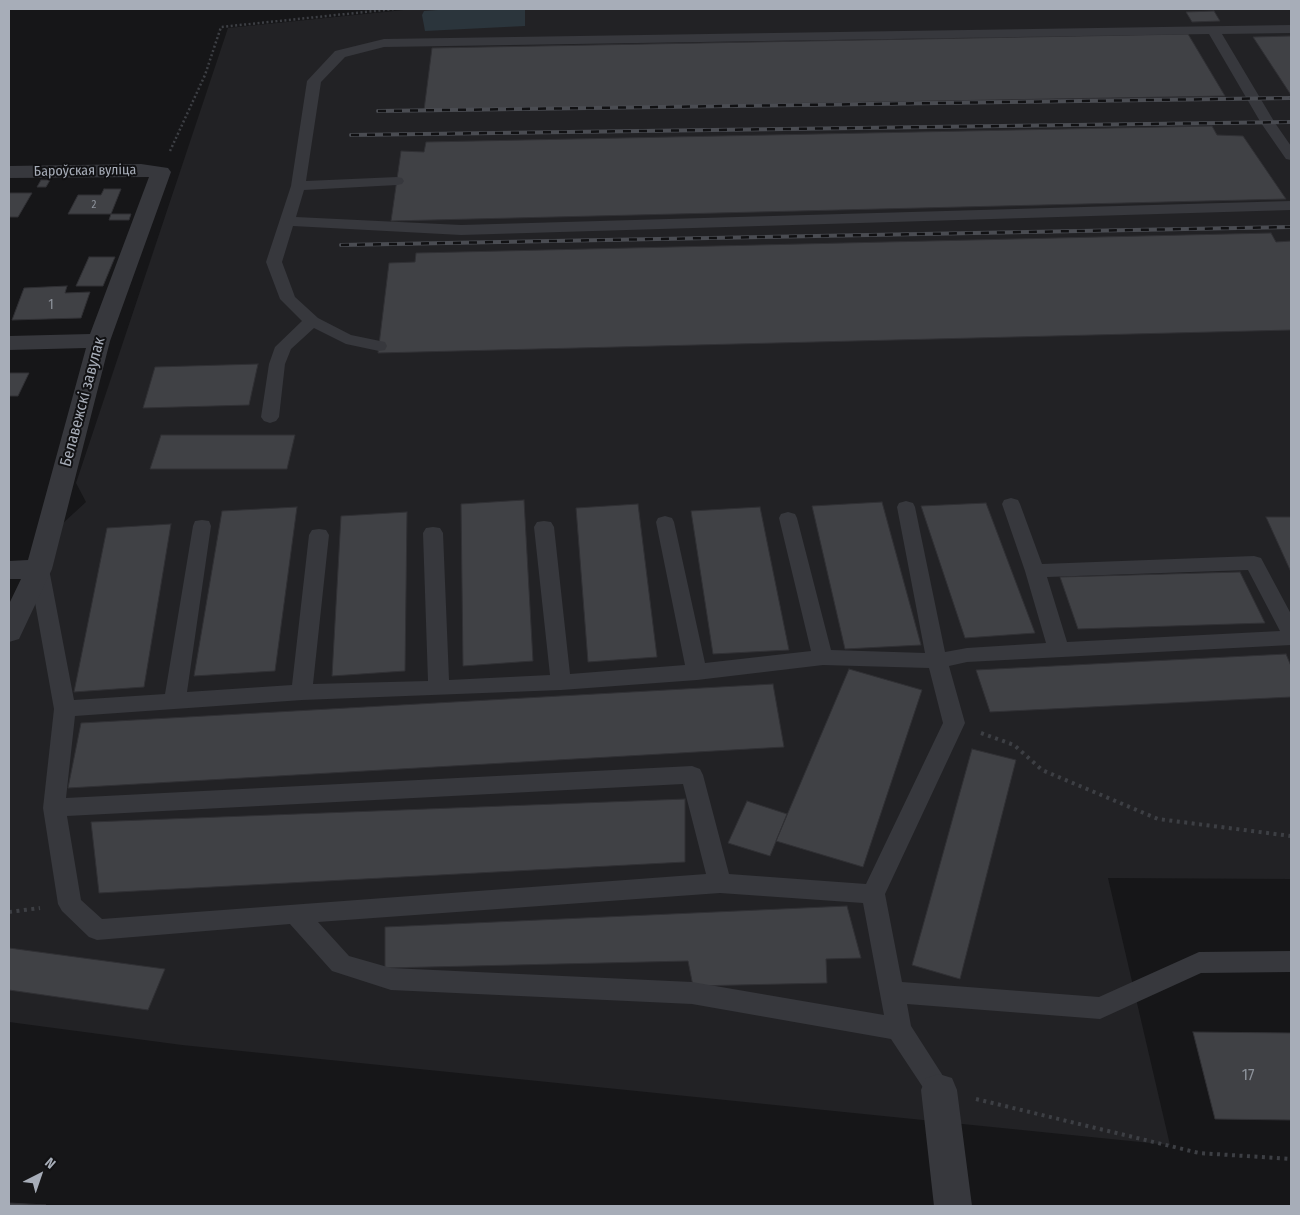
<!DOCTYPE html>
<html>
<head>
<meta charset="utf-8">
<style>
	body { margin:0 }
	#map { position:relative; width:1300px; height:1215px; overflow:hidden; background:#161618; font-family:"Fira Sans Condensed",sans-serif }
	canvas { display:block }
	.frame { position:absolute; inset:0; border:10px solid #a7adb8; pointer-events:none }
	.north { position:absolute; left:15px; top:1150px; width:50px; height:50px; -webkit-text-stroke:4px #111113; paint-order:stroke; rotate:41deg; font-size:14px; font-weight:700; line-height:20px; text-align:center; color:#a7adb8 }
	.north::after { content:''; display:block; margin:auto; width:18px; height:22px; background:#a7adb8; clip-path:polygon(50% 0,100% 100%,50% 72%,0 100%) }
</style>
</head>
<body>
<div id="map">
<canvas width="1300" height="1215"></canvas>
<div class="frame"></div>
<div class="north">N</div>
</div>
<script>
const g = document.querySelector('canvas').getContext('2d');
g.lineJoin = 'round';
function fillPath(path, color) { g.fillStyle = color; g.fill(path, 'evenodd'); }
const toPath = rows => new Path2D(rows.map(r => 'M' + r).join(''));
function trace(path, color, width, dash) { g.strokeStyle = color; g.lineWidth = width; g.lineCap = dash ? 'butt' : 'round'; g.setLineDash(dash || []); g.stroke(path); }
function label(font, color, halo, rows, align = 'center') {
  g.font = font + ' "Fira Sans Condensed",sans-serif'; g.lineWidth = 4; g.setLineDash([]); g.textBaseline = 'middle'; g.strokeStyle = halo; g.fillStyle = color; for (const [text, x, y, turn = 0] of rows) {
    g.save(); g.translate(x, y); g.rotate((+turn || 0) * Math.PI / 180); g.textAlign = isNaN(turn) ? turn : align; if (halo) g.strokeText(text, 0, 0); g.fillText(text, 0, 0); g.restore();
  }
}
fillPath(toPath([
	[413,9,1291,9,1291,879,1108,878,1170,1145,182,1045,9,1022,9,610,38,546,86,502,76,483,228,28]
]), '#222225');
fillPath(toPath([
	[451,9,525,9,525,26,425,31,422,15,424,11]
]), '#2b353c');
const building = toPath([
	[1214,11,1220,21,1192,22,1186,12,1214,11],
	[1188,34,1225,96,424,110,432,48,1188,34],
	[1291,36,1291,95,1253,37,1291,36],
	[1212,126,1217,135,1243,136,1286,199,391,221,401,151,424,152,426,142,1212,126],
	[41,180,50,180,46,187,37,187,41,180],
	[104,189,121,189,111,214,68,214,78,195,101,195,104,189],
	[9,193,32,193,18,217,9,217,9,193],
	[111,214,131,214,129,220,109,220,111,214],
	[1271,233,1276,242,1291,241,1291,330,378,353,389,263,415,262,416,253,1271,233],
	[89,257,115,257,103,286,76,286,89,257],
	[67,286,65,293,90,292,81,318,12,320,24,288,67,286],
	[258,364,249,405,143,408,155,367,258,364],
	[9,373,29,373,18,396,9,396,9,373],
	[161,435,295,435,287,469,150,469,161,435],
	[524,500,533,661,463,666,461,504,524,500],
	[882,502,921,645,845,649,812,506,882,502],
	[986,503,1035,633,965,638,921,506,986,503],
	[638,504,657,657,588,662,576,508,638,504],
	[297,507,275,671,194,676,222,511,297,507],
	[760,507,789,650,713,654,691,511,760,507],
	[407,512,405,671,332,676,341,516,407,512],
	[1266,517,1291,517,1291,572,1266,517],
	[171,524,144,687,74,692,107,528,171,524],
	[1240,572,1265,623,1078,629,1060,577,1240,572],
	[1286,654,1291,666,1291,697,990,712,976,670,1286,654],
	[849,669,922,690,863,867,776,841,849,669],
	[773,684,784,747,68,788,81,723,773,684],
	[972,749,1016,760,960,979,912,965,972,749],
	[685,799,685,862,99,893,91,822,685,799],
	[747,801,787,814,770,856,728,843,747,801],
	[847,906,861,958,826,959,827,983,693,986,688,961,385,968,385,927,847,906],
	[9,948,165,969,148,1010,9,990,9,948],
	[1193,1032,1291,1033,1291,1120,1215,1119,1193,1032],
	[9,1203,46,1205,9,1206,9,1203]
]);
fillPath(building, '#404145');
trace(building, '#303034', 1);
trace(toPath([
	[170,151,205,75,221,27,394,9]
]), '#3d3f44', 2.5, [2, 2.5]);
trace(toPath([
	[981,733,1014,745,1042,770,1158,819,1291,836],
	[9,912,40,908],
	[976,1099,1199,1153,1291,1159]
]), '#3d3f44', 4, [3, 4.5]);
fillPath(toPath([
	[1291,25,1291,33,1222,34,1275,123,1291,146,1291,160,1286,159,1261,123,1209,34,384,47,345,57,321,82,306,181,397,177,402,178,404,181,402,184,397,185,304,190,296,217,461,225,1291,201,1291,210,461,235,293,226,282,262,295,297,318,318,351,335,385,342,387,346,385,350,379,351,346,344,314,328,291,349,285,364,279,417,276,421,270,423,264,421,261,417,269,364,275,347,302,321,280,299,266,262,291,186,307,81,335,51,384,39,1291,25],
	[1011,498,1018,500,1020,504,1042,564,1254,556,1261,558,1291,614,1291,645,967,662,949,666,965,723,885,894,902,982,1099,997,1199,952,1291,951,1291,972,1201,973,1100,1019,907,1004,911,1026,952,1090,948,1098,939,1102,930,1098,891,1039,692,1004,391,990,332,971,290,924,97,940,89,937,62,911,58,904,43,808,54,709,29,569,32,564,39,562,46,564,49,569,74,700,165,694,193,526,195,521,202,520,209,521,211,526,187,692,292,685,309,535,312,530,319,529,326,530,329,535,313,684,428,681,423,533,426,528,433,527,440,528,443,533,449,680,550,675,534,527,537,522,544,521,551,522,554,527,570,674,685,665,656,522,658,518,665,516,672,518,674,522,705,663,811,651,779,518,781,514,788,512,795,514,797,518,831,650,925,653,897,507,899,503,906,501,913,503,915,507,945,652,967,648,1046,643,1025,571,1002,504,1004,500,1011,498],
	[1248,570,1280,631,1067,642,1047,577,1248,570],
	[823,665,929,668,943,723,866,884,729,874,703,775,700,769,692,766,66,798,75,716,302,700,561,690,697,680,823,665],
	[683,784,706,874,102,919,81,900,67,816,683,784],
	[720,893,863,903,884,1015,692,982,391,968,349,956,318,922,720,893]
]), '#37383d');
fillPath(toPath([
	[141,164,168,168,171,172,110,341,52,569,19,639,9,642,9,604,21,579,9,579,9,561,28,560,86,348,9,350,9,336,90,334,149,177,9,178,9,166,141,164],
	[939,1074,952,1078,957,1090,972,1206,934,1206,921,1090,926,1078,939,1074]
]), '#37383d');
const rail = toPath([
	[378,111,1291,98],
	[351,135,1291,122],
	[341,245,1291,227]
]);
trace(rail, '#4a4c52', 4);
trace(rail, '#111113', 2.5, [8]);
label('11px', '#8d929b', null, [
	["2",94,205]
]);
label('14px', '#a7adb8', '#111113', [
	["Бароўская вуліца",85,171,-1]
]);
label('14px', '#8d929b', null, [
	["1",51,305]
]);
label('16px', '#a7adb8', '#111113', [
	["Белавежскі завулак",83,402,-75]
]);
label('16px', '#8d929b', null, [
	["17",1248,1076]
]);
</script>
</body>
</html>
